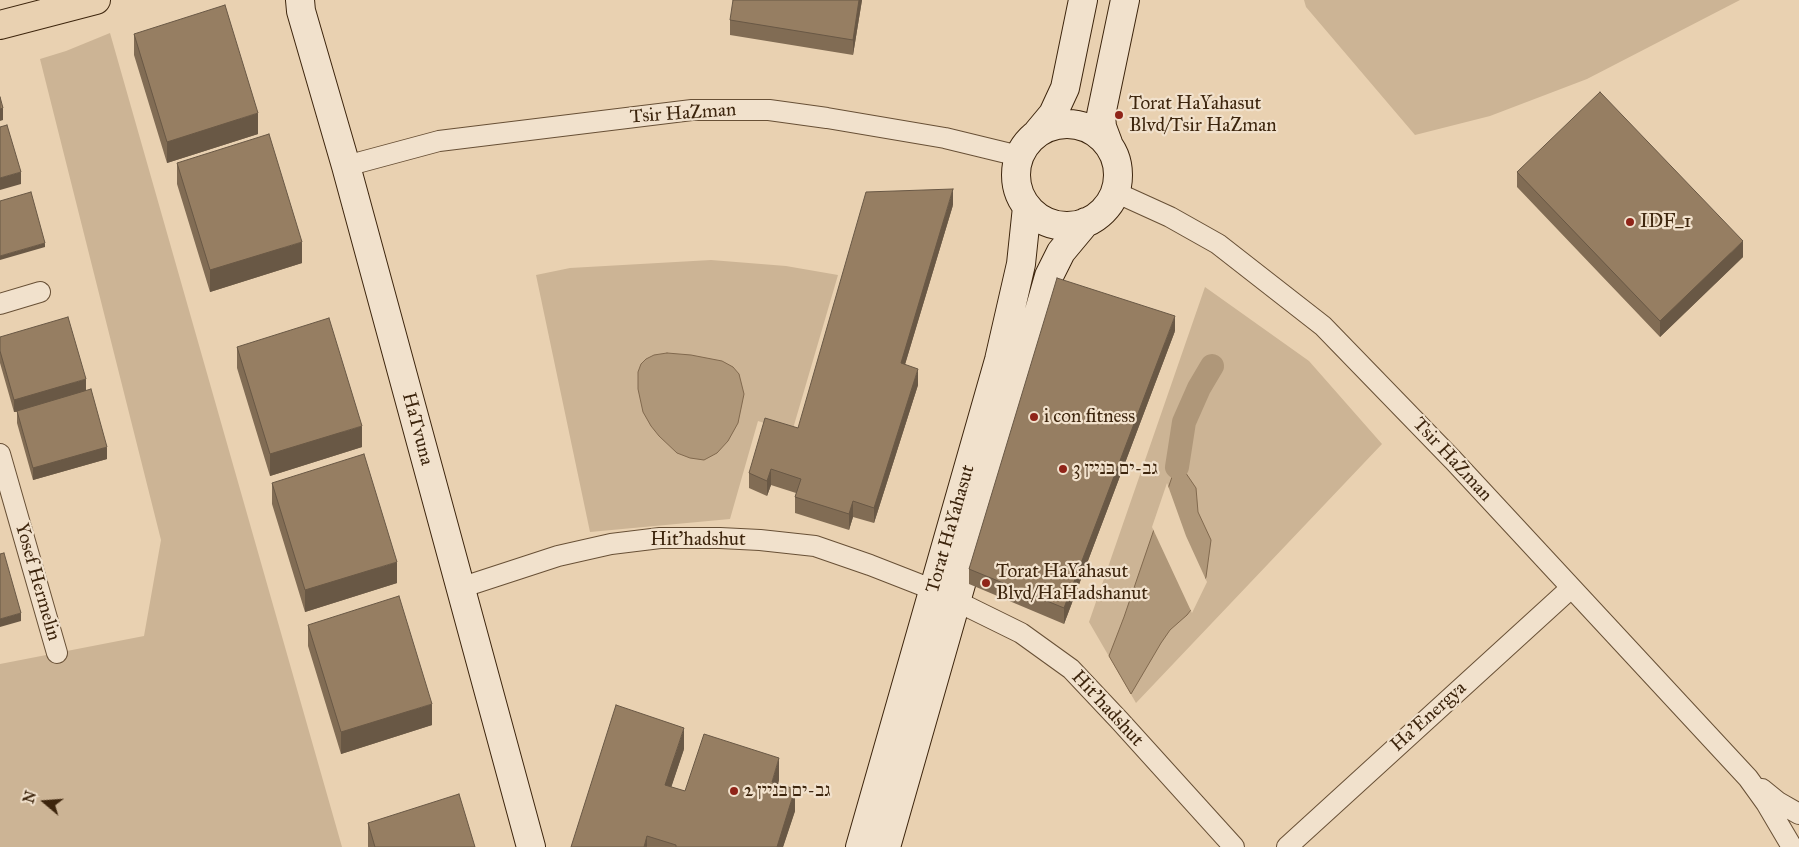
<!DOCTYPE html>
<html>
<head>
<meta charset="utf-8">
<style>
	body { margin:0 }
	#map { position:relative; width:1799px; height:847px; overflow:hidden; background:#e9d1b1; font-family:"IM FELL Great Primer",serif }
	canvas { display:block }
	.north { position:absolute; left:20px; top:777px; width:50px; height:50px; -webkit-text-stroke:4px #f1e1cc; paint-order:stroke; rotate:288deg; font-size:14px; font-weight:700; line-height:20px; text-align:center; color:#3d250d }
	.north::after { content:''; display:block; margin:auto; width:18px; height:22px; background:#3d250d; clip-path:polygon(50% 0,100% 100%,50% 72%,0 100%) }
</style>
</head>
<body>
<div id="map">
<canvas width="1799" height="847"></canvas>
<div class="north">N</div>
</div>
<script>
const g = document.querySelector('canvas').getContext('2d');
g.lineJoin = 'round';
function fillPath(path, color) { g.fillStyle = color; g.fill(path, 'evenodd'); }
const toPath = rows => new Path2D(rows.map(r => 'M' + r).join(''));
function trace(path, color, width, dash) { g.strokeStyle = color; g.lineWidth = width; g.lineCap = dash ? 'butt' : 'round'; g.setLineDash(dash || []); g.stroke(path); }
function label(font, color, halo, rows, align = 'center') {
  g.font = font + ' "IM FELL Great Primer","Frank Ruhl Libre",serif'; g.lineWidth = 4.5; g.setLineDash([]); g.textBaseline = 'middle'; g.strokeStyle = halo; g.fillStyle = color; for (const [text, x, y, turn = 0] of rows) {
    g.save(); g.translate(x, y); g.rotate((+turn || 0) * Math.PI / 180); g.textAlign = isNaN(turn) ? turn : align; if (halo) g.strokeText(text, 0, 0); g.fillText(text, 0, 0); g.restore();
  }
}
fillPath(toPath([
	[1304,0,1740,0,1587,79,1490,116,1415,135,1306,7],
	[110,33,342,847,0,847,0,664,144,636,161,540,40,59,66,51],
	[711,260,786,266,838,275,792,432,758,421,730,519,590,532,536,275,570,268],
	[1205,287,1309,361,1382,444,1136,703,1089,622]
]), '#ccb495');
const water = toPath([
	[667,353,691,355,722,361,733,367,739,374,744,394,738,423,728,441,717,453,704,460,690,458,677,453,659,436,651,426,643,412,638,389,638,372,641,364,646,359,654,355,667,353],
	[1179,463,1196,488,1198,512,1211,540,1206,577,1194,606,1187,615,1170,630,1161,643,1131,694,1109,656,1124,617,1173,474,1179,463]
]);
fillPath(water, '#af9779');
trace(water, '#81694e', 1);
fillPath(toPath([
	[1167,483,1186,536,1207,582,1192,613,1152,527]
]), '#e9d1b1');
trace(toPath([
	[1177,467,1184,422,1199,388,1212,366]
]), '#af9779', 24);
const street = toPath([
	[346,166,439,141,692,110,769,110,827,118,945,138,1019,156],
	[1115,192,1170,217,1218,244,1323,326,1453,460,1748,778,1766,803,1792,847],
	[0,304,40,292],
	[0,454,57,653],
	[460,588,558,556,611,544,660,538,720,538,760,540,815,546,870,565,934,590],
	[956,601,1021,633,1071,669,1120,721,1234,847],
	[1762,789,1778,802,1799,814],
	[1287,847,1571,588]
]);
const secondary = toPath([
	[300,0,301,11,346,166,531,847],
	'1016 175a51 51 0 1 1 102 0a51 51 0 1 1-102 0Z',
	[1038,132,1053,114,1065,88,1083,0],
	[1108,143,1102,127,1101,115,1125,0],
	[860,847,999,360,1021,264,1027,207],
	[886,847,1049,276,1061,252,1086,222]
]);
const primary = toPath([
	[0,25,96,0]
]);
trace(street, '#685036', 22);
trace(secondary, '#3d250d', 30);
trace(primary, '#3d250d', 30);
trace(street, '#f1e1cc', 20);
trace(secondary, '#f1e1cc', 28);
trace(primary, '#e9d1b1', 28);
fillPath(toPath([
	[862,0,853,55,730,35,730,20],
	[134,34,258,134,167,163,134,55],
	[177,163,302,263,210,292,177,184],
	[1517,172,1743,257,1660,337,1517,187],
	[953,205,905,364,918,385,874,523,853,517,849,530,795,513,795,497,796,493,771,485,767,496,749,488,749,473,798,428],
	[1175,331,1064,624,969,584,969,569],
	[0,337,86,391,107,459,33,480,17,423,17,412,14,412,0,363],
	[237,347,362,447,270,476,237,368],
	[272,483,397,583,305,612,272,504],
	[308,625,432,725,341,754,308,646],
	[684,749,671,787,685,791,779,780,778,784,795,811,783,847,571,847],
	[368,823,475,847,368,847]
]), '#816c54');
fillPath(toPath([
	[859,0,862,0,853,55,853,40],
	[3,108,3,120,0,121,0,109],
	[258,113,258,134,167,163,167,142],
	[21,172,21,184,0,190,0,178],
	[953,189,953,205,901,378,901,363],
	[1743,241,1743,257,1660,337,1660,321],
	[302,242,302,263,210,292,210,270],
	[45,243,45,247,0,260,0,256],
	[1175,316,1175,331,1064,624,1064,608],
	[918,369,918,385,874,523,874,508],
	[86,379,86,392,14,412,14,400],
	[362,426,362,447,270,476,270,454],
	[107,447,107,459,33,480,33,468],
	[771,469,771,485,767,496,767,481],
	[853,501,853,517,849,530,849,514],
	[397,562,397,583,305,612,305,590],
	[21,613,21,621,0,627,0,619],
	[432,704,432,725,341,754,341,732],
	[684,728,684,749,665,806,665,785],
	[779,758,779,780,772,803,772,782],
	[795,789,795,811,783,847,777,847],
	[647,836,647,847,644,847]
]), '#695845');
const building = toPath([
	[733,0,859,0,853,40,730,20,733,0],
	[225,5,258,113,167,142,134,34,225,5],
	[1600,92,1743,241,1660,321,1517,172,1600,92],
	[0,97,3,108,0,109,0,97],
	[7,125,21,172,0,178,0,127,7,125],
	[269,134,302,242,210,270,177,163,269,134],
	[953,189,901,363,918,369,874,508,853,501,849,514,795,497,801,479,771,469,767,481,749,473,765,418,798,428,866,192,953,189],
	[31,192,45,243,0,256,0,201,31,192],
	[1057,278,1175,316,1064,608,969,569,1057,278],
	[68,317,86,379,14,400,0,351,0,337,68,317],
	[329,318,362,426,270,454,237,347,329,318],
	[91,389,107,447,33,468,17,411,91,389],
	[364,454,397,562,305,590,272,483,364,454],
	[4,553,21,613,0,619,0,554,4,553],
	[399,596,432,704,341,732,308,625,399,596],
	[616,705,684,728,665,785,685,791,704,734,779,758,772,782,795,789,777,847,676,847,676,845,647,836,644,847,571,847,616,705],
	[459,794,475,847,375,847,368,823,459,794]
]);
fillPath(building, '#967e62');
trace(building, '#695845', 1);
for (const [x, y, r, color] of [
	[1119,115,5,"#8f2418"],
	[1630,222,5,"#8f2418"],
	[1034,417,5,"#8f2418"],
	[1063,469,5,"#8f2418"],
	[986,583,5,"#8f2418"],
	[734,791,5,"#8f2418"]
]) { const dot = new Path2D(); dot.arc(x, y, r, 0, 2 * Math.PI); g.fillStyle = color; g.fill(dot); trace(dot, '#f1e1cc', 2); }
label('19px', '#3d250d', '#f1e1cc', [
	["Torat HaYahasut",1129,104],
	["Blvd/Tsir HaZman",1129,126],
	["IDF_1",1640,222],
	["i con fitness",1044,417],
	["גב-ים בניין 3",1073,469],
	["Torat HaYahasut",996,572],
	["Blvd/HaHadshanut",996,594],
	["גב-ים בניין 2",744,791]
], 'left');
label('19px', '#3d250d', '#f1e1cc', [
	["Tsir HaZman",683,114,-4],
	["HaTvuna",417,429,75],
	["Tsir HaZman",1452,460,47],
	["Torat HaYahasut",951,529,-74],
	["Hit'hadshut",698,540],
	["Yosef Hermelin",37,582,74],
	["Hit'hadshut",1107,709,47],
	["Ha'Energya",1429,717,-42]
]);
</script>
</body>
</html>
